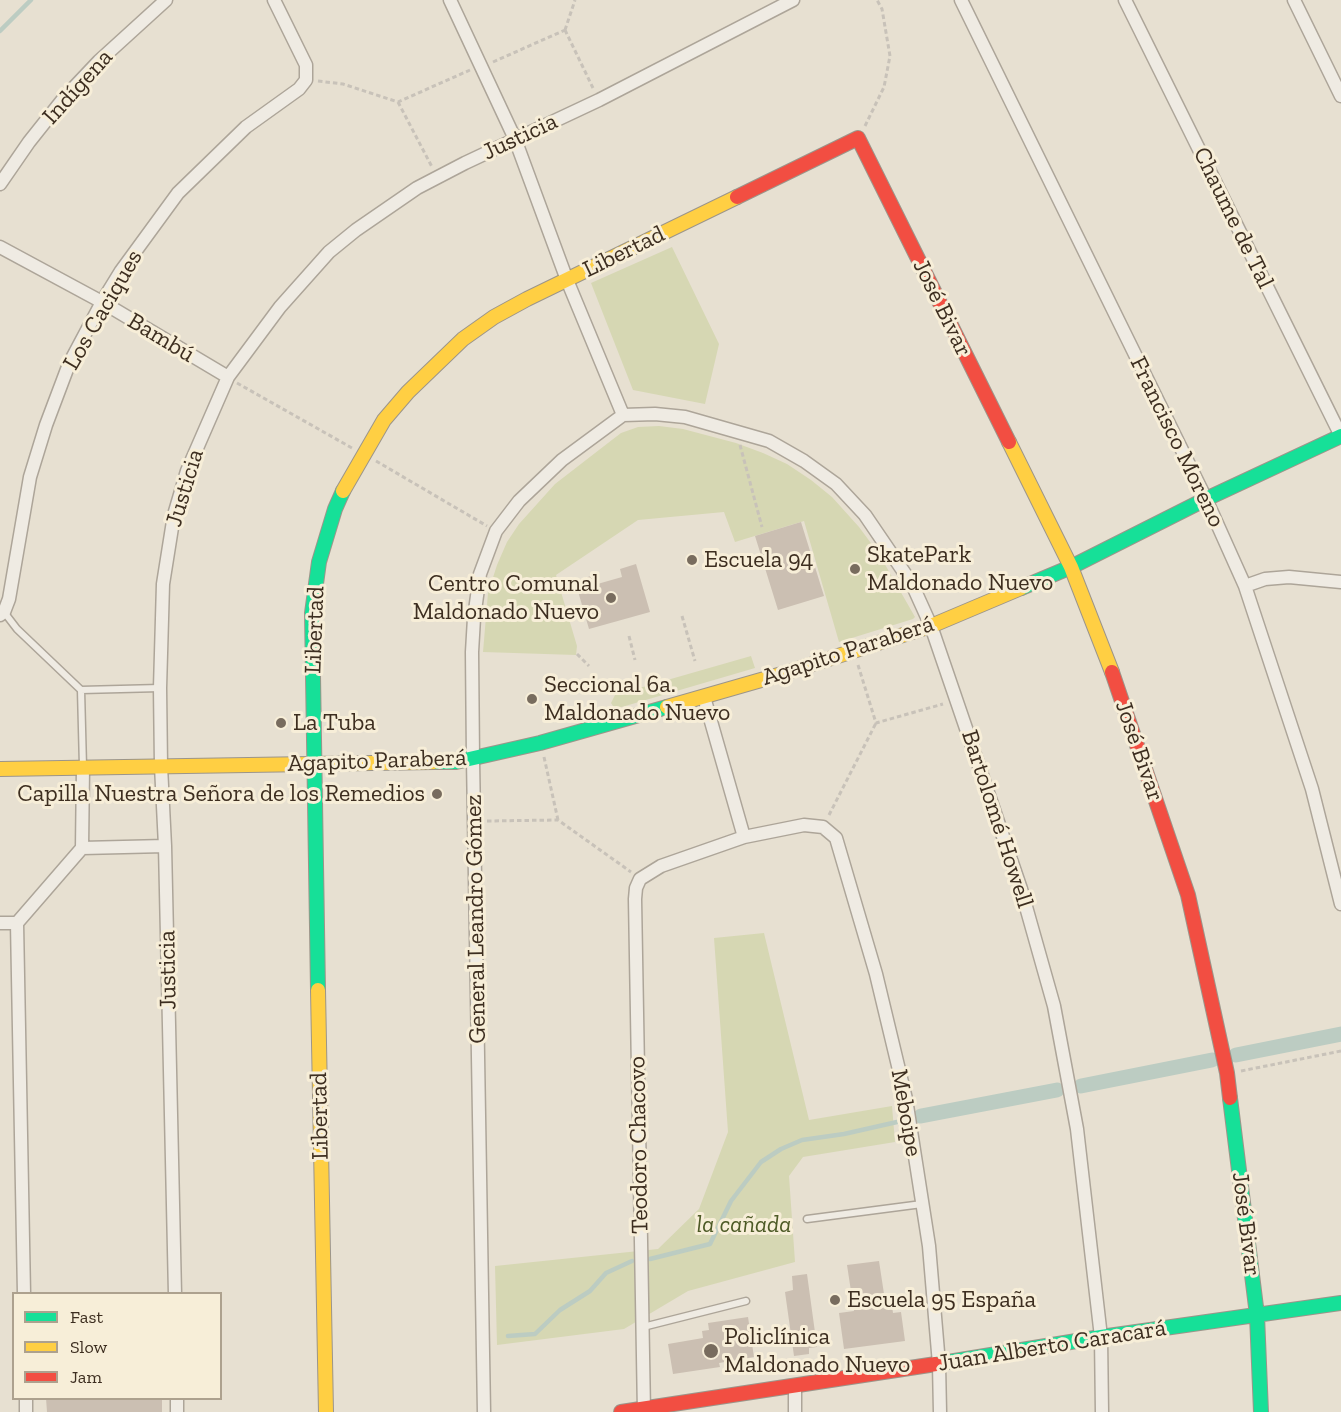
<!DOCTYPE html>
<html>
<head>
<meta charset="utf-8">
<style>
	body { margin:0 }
	#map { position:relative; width:1341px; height:1412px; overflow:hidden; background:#e7e0d1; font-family:"Zilla Slab",serif }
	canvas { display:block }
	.legend { position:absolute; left:12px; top:1292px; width:210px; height:108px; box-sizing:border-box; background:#f7eed8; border:2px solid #ada18e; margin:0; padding:8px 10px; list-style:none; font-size:18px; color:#3d2e20 }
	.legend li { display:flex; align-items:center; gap:12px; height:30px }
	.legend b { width:30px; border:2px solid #ada18e }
</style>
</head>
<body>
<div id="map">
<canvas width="1341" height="1412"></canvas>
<ul class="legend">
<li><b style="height:8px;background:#16e098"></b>Fast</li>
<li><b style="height:8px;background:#ffcf43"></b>Slow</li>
<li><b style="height:8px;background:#f24e42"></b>Jam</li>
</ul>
</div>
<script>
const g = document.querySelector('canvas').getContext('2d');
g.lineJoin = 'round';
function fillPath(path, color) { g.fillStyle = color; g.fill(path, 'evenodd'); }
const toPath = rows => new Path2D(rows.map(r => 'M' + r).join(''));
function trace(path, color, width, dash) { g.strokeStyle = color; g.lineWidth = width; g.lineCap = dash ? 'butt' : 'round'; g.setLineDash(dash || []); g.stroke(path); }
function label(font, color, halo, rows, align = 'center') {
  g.font = font + ' "Zilla Slab",serif'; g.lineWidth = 6; g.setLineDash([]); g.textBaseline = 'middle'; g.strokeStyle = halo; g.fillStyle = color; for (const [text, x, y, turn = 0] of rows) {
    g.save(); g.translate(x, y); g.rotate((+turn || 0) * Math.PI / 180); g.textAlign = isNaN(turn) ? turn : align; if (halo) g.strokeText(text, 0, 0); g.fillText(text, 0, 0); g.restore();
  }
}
fillPath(toPath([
	[672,247,719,344,705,404,633,390,591,283],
	[659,426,683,429,736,443,763,453,787,464,811,480,832,497,859,527,879,554,915,617,913,619,839,642,804,521,735,542,724,512,638,520,556,575,577,646,576,655,483,652,488,593,497,565,507,542,519,524,555,484,608,443,621,433,638,427],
	[751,656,755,668,615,709,611,703,615,695],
	[764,933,809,1120,892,1106,895,1142,803,1157,789,1176,795,1262,688,1291,624,1329,497,1345,495,1266,658,1249,699,1209,728,1132,714,938]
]), '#d6d7b3');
trace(toPath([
	[0,31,31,0],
	[650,1259,710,1244,731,1201,761,1162,781,1149,802,1140,844,1134,897,1122],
	[508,1336,535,1334,560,1310,590,1291,606,1273,632,1261]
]), '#bcccc2', 4.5);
trace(toPath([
	[1236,1055,1341,1034],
	[1081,1086,1212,1060],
	[921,1116,1057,1090]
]), '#bcccc2', 15);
fillPath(toPath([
	[801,522,824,596,778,610,755,536],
	[636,564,650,612,589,629,575,581,591,576,594,585,622,577,620,569],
	[879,1261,886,1307,892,1306,893,1313,901,1312,905,1341,844,1349,839,1313,854,1311,847,1265],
	[807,1274,817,1347,809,1348,809,1354,794,1356,785,1292,793,1290,792,1276],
	[748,1317,754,1357,719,1363,720,1367,673,1374,668,1344,703,1338,702,1331,709,1330,708,1323],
	[46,1398,162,1398,162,1412,47,1412]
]), '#cbbfb2');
const lane = toPath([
	[4,612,17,629,81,690,160,688],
	[81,690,83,767],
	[807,1219,922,1204],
	[643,1327,746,1301]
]);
const street = toPath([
	[450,0,515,139,567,280,623,415],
	[961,0,1206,499,1245,586,1312,789,1341,904],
	[1125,0,1341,436],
	[1294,0,1341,96],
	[0,184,29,142,64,98,99,61,166,0],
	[0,247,102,302,228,377],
	[623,415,655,414,685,417,769,441,804,461,836,484,865,515,912,584,931,626,1021,889,1054,1006,1077,1129,1101,1337,1102,1412],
	[1245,586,1265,579,1289,577,1341,582],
	[0,615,4,612,9,599,30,477,46,425,69,364,102,302,121,271,178,193,246,127,299,89,306,80,306,65,274,0],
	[704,697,744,837],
	[82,848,83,768],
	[0,923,17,923],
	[24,1294,17,923,82,848,165,846],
	[175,1294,165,846,161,766,160,688,163,584,174,515,187,471,228,377,280,307,329,252,356,230,417,188,465,163,599,100,793,0],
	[795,1386,795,1412],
	[26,1398,26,1412],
	[177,1398,177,1412],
	[484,1412,473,759,472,652,474,618,480,574,496,531,519,501,562,460,623,415],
	[644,1412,635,899,636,888,640,879,661,866,744,837,804,825,823,827,836,838,876,974,906,1099,929,1246,939,1364,940,1412]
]);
const fast = toPath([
	[1021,588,1071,567,1206,499,1341,436],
	[434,762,456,762,540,743,667,707],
	[318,990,312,613,319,562,335,509,343,491],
	[1230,1098,1257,1315,1261,1412],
	[936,1364,1101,1337,1341,1303]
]);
const slow = toPath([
	[1009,442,1071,567,1112,672],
	[343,491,384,420,408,392,463,339,494,317,527,299,737,197],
	[667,707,782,674,931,626,1021,588],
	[0,769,434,762],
	[318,990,326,1412]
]);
const jam = toPath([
	[737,197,858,138,1009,442],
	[1112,672,1188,895,1227,1073,1230,1098],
	[621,1412,936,1364]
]);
trace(lane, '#ada599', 9);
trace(street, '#ada599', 15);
trace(fast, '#9c958a', 16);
trace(slow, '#9c958a', 16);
trace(jam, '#9c958a', 16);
trace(toPath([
	[565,30,593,88],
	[565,30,575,0],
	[493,62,565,30],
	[318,81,343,84,398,102,470,70],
	[398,102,432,167],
	[865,126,884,87,890,56,882,9,877,0],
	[237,383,352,448],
	[740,445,762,527],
	[376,461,487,526],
	[682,616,695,661],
	[629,636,635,660],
	[577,654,589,666],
	[858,665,876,723,943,704],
	[544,757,558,820],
	[829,815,876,723],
	[487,821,558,820,631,872],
	[1241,1071,1341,1051]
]), '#c8c2b9', 3, [4.5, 3]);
trace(lane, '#efebe3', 6);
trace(street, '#efebe3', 12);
trace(fast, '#16e098', 14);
trace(slow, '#ffcf43', 14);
trace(jam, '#f24e42', 14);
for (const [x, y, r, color] of [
	[692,560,6,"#786c5e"],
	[855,569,6,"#786c5e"],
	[611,598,6,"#786c5e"],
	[532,699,6,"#786c5e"],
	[281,723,6,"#786c5e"],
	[437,794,6,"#786c5e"],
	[835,1300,6,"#786c5e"],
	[711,1351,8,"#786c5e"]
]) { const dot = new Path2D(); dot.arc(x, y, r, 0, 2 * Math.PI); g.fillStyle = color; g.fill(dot); trace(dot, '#f7eed8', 2); }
label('24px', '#3d2e20', '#f7eed8', [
	["Indígena",78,87,-48],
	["Justicia",520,137,-25],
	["Chaume de Tal",1233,218,64],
	["Libertad",624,252,-26],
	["José Bivar",942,308,64],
	["Los Caciques",103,310,-60],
	["Bambú",161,338,31],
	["Francisco Moreno",1177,442,64],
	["Justicia",185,488,-73],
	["Libertad",315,630,-88],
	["Agapito Paraberá",848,651,-18],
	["José Bivar",1139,751,71],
	["Agapito Paraberá",377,761,-2],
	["Bartolomé Howell",997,819,72],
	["General Leandro Gómez",476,919,-91],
	["Justicia",168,970,-91],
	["Meboipe",906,1113,80],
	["Libertad",320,1116,-91],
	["Teodoro Chacovo",639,1145,-91],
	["José Bivar",1246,1224,83],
	["Juan Alberto Caracará",1052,1346,-9]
]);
label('24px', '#3d2e20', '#f7eed8', [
	["SkatePark",867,555],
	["Maldonado Nuevo",867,583],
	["Escuela 94",704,560],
	["Centro Comunal",599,584,"right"],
	["Maldonado Nuevo",599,612,"right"],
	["Seccional 6a.",544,685],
	["Maldonado Nuevo",544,713],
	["La Tuba",293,723],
	["Capilla Nuestra Señora de los Remedios",425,794,"right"],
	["Escuela 95 España",847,1300],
	["Policlínica",724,1337],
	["Maldonado Nuevo",724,1365]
], 'left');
label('italic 24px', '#4d5a26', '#f7eed8', [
	["la cañada",744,1225]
]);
</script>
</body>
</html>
